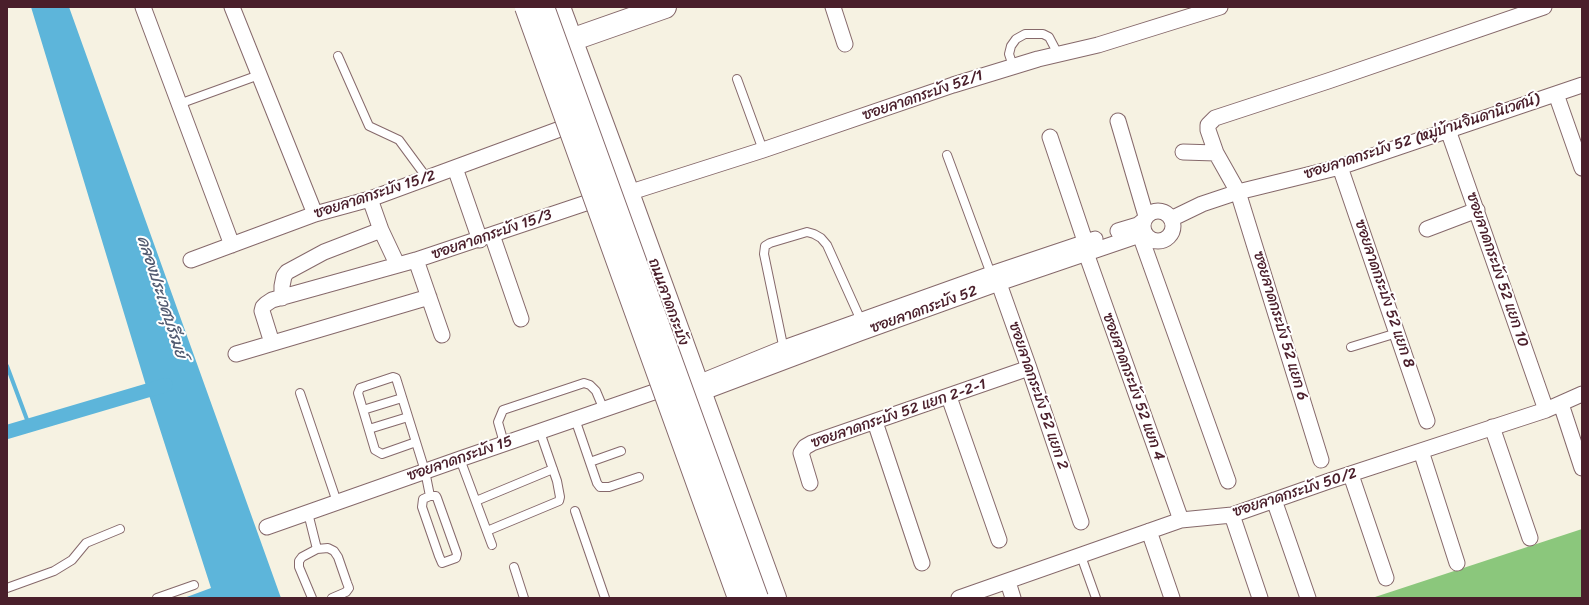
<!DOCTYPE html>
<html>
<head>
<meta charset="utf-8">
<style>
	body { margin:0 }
	#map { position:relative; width:1589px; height:605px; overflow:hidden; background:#f6f2e2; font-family:Sriracha,sans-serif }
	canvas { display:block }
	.frame { position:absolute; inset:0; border:8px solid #4a1f2b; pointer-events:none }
</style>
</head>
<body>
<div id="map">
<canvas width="1589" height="605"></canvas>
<div class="frame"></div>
</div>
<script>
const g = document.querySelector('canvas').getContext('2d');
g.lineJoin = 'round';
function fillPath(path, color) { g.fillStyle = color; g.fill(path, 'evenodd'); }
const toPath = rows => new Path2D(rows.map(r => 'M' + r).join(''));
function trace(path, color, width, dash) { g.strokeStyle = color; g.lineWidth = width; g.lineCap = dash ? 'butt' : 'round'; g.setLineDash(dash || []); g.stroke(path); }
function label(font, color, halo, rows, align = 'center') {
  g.font = font + ' Sriracha,"Playpen Sans Thai",sans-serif'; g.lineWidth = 4; g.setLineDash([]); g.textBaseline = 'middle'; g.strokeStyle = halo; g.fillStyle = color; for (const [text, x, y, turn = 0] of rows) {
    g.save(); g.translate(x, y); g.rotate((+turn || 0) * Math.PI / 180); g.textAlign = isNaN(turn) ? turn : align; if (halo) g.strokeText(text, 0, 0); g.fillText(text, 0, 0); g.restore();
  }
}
fillPath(toPath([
	[1582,529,1582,598,1372,598]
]), '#8bc77c');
fillPath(toPath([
	[31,7,69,7,281,598,184,598,211,588,147,389]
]), '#5db5da');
trace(toPath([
	[7,366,29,425]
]), '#5db5da', 4);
trace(toPath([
	[7,432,166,385]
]), '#5db5da', 14);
const lane = toPath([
	[338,56,369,126,399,140,427,178],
	[1013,66,1009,54,1011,46,1016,39,1025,34,1043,34,1049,37,1058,54],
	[737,79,763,150],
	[179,104,259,75],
	[947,155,991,274],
	[1351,347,1397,333],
	[784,350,764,254,765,246,770,243,807,232,814,234,821,238,827,245,859,316,859,324],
	[300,393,337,502],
	[363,410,402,398],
	[575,419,597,483,600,487,609,487,639,477],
	[369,429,408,417],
	[416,442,382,454,375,450,358,393,360,388,393,377,396,378,425,471,430,496,436,496,437,498,457,554,456,558,442,563,439,556,422,507,423,499,430,496],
	[504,443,498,422,503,410,584,383,590,385,596,391,604,410],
	[460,459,492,545],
	[590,462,621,451],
	[476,501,553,469],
	[575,511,605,598],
	[308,513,317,549,302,557,299,561,299,567,312,598],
	[487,531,559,501,560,497,557,481,540,432],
	[317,549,328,548,334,551,338,557,347,583,349,588,346,592,332,598],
	[1081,556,1096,598],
	[514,567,524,598],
	[7,588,54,571,72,560,86,543,120,529],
	[157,598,194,585]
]);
const street = toPath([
	[143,7,232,245],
	[232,7,315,214],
	[833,7,845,44],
	[1556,94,1582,168],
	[1118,121,1146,216],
	[1448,130,1546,410],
	[1050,137,1084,238,1086,253,1181,520],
	[1183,152,1216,153],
	[1340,167,1427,421],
	[455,168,480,240],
	[628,193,763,150,953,85,1038,59,1098,45,1220,7],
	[370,199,381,230,397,264],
	'1143 226a15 15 0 1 1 30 0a15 15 0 1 1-30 0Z',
	[1171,219,1202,204,1238,192,1340,167,1582,85],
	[1427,229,1477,210],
	[1118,231,1138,225,1144,220],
	[492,235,521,319],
	[1140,235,1228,481],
	[191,260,315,214,370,199,560,129],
	[416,260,442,335],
	[993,275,997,278,1029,368,1081,522],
	[282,298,282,286,284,276,287,272,324,252,381,230],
	[272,343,262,311,263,307,266,304,272,300,416,260,586,203],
	[236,354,429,297],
	[698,383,784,348,991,274,1095,239],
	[701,393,860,333,999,283,1140,235,1148,237],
	[949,397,999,540],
	[1561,404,1582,468],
	[875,422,922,563],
	[1492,427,1530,538],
	[1421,451,1457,563],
	[1321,460,1238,192,1216,153,1208,130,1208,125,1215,118,1328,81,1544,7],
	[1351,475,1386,578],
	[810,483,801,453,805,447,812,443,1029,368],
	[1274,500,1308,598],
	[1232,515,1260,598],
	[267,527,460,459,654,392],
	[1149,531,1172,598],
	[1008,582,1013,598],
	[959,598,1181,520,1232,515,1329,481,1546,410,1582,394]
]);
const secondary = toPath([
	[571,40,665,7]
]);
const primary = toPath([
	[559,7,628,193,775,598]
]);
trace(lane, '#86696b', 10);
trace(street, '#86696b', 17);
trace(secondary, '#86696b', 24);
trace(primary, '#86696b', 24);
trace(lane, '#fff', 8);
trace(street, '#fff', 15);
trace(secondary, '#fff', 22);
trace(primary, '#fff', 22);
const primaryBridge = toPath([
	[526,7,739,598],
	[543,7,757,598]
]);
trace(primaryBridge, '#86696b', 24, []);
trace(primaryBridge, '#fff', 22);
label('15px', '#4a1f2b', '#fff', [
	["ซอยลาดกระบัง 52/1",923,96,-19],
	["ซอยลาดกระบัง 52 (หมู่บ้านจินดานิเวศน์)",1422,137,-18],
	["ซอยลาดกระบัง 15/2",375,195,-18],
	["ซอยลาดกระบัง 15/3",492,235,-19],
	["ซอยลาดกระบัง 52 แยก 10",1497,270,71],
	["ซอยลาดกระบัง 52 แยก 8",1384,294,71],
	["ถนนลาดกระบัง",668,302,70],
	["ซอยลาดกระบัง 52",924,310,-20],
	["ซอยลาดกระบัง 52 แยก 6",1280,326,73],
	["ซอยลาดกระบัง 52 แยก 4",1133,387,70],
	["ซอยลาดกระบัง 52 แยก 2",1038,396,71],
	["ซอยลาดกระบัง 52 แยก 2-2-1",899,414,-19],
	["ซอยลาดกระบัง 15",460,459,-19],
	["ซอยลาดกระบัง 50/2",1295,493,-18]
]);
label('italic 16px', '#525b71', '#fff', [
	["คลองประเวศบุรีรมย์",161,297,72]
]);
</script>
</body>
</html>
